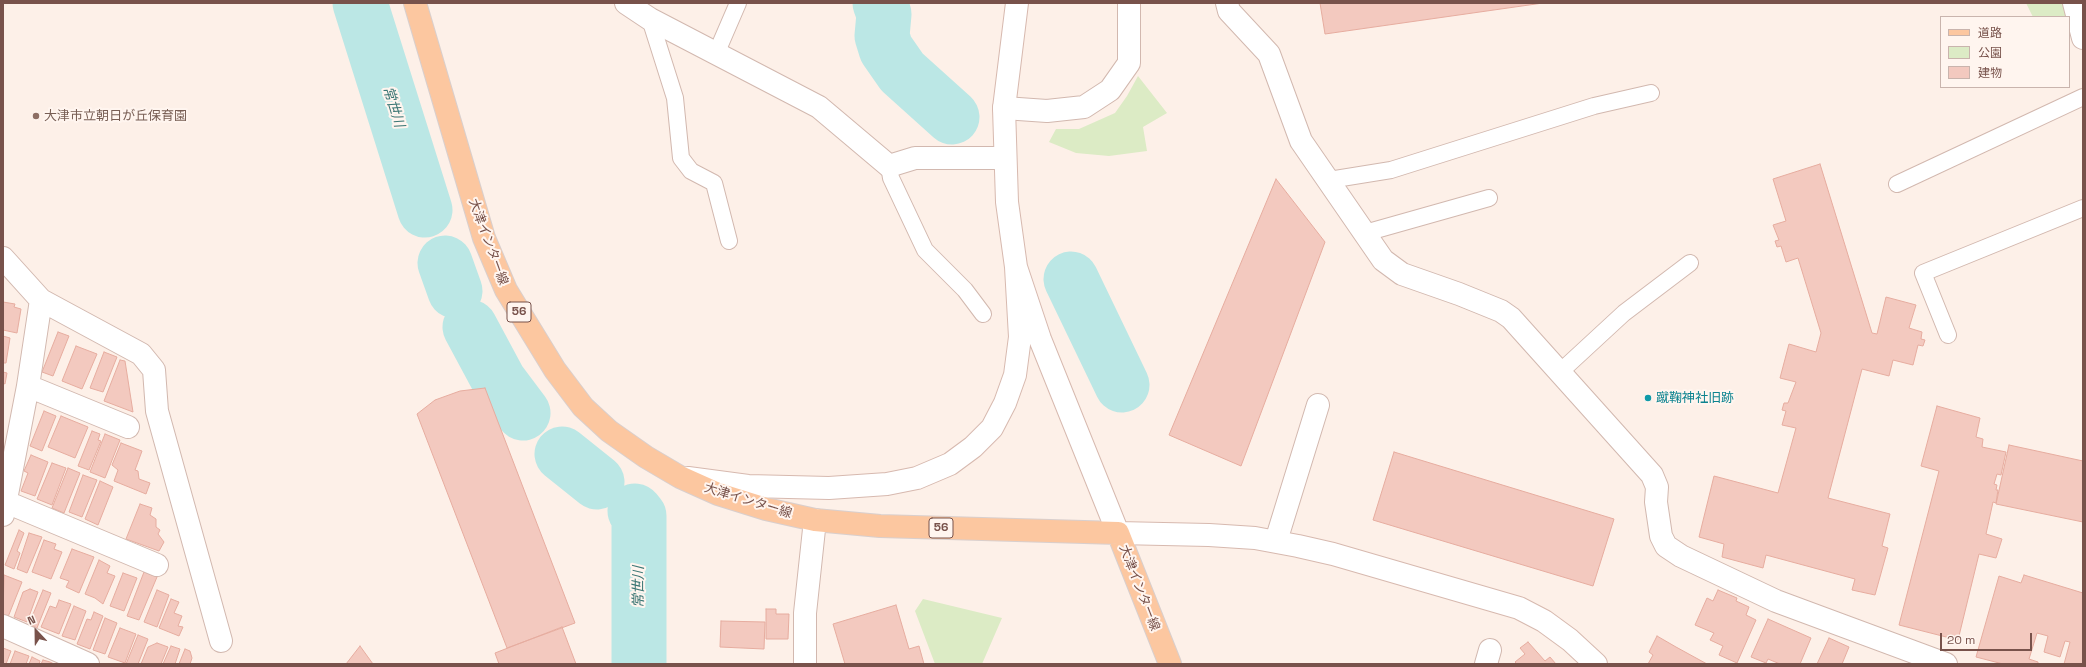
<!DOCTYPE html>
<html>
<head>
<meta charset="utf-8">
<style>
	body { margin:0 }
	#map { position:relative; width:2086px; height:667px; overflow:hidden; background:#fdf0e8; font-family:"Space Grotesk","Noto Sans JP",sans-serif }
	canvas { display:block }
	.frame { position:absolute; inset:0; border:4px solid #78524b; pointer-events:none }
	.legend { position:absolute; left:1940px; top:16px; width:130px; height:72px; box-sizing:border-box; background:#fff5ef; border:1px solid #c9b4ad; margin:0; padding:5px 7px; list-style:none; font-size:12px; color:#78524b }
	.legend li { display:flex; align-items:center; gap:8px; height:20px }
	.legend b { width:20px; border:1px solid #c9b4ad }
	.north { position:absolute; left:16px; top:611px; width:40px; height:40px; -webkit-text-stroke:3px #fff5ef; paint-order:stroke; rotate:338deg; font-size:11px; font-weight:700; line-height:16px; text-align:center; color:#78524b }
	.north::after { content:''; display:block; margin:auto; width:14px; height:18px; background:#78524b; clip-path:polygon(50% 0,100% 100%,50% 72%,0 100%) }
	.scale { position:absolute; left:1940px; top:633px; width:92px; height:18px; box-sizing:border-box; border:2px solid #78524b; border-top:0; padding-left:5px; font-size:12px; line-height:14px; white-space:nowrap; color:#78524b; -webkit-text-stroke:3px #fff5ef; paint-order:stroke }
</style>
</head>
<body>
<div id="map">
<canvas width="2086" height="667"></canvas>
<div class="frame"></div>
<ul class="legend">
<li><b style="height:5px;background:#fcc7a0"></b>道路</li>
<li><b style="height:11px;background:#dcebc5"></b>公園</li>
<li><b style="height:11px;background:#f3c9bf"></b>建物</li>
</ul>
<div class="north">N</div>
<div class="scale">20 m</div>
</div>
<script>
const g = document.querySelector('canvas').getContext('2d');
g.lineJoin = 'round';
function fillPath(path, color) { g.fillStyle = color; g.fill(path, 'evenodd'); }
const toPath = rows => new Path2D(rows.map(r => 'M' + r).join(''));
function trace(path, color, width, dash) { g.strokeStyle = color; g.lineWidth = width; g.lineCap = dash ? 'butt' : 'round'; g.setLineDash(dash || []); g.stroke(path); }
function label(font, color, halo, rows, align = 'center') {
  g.font = font + ' "Space Grotesk","Noto Sans JP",sans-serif'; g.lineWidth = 4; g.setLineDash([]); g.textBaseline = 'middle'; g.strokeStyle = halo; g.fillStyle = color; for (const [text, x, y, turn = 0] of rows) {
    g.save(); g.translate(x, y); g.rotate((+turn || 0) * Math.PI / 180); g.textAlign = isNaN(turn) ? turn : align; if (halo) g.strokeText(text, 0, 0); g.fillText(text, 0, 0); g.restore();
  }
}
fillPath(toPath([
	[2026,3,2067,3,2075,33,2069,34,2069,17,2033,17],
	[1138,76,1167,113,1143,127,1147,151,1109,156,1076,153,1049,142,1056,129,1079,129,1115,113,1127,96],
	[923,599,1002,618,982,664,935,664,915,611]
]), '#dcebc5');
trace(toPath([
	[360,3,425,210],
	[880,3,884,14,882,36,886,49,902,72,952,117],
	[445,263,455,291],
	[1071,279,1122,385],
	[470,327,499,381,523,413],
	[562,454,597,482],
	[635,511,639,516,639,664]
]), '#bbe7e5', 55);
const building = toPath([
	[1320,3,1543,3,1325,34,1320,3],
	[1820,164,1872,333,1877,334,1886,297,1916,305,1909,328,1922,332,1921,339,1925,340,1923,346,1918,345,1913,365,1893,360,1889,376,1862,369,1828,498,1890,514,1882,546,1888,548,1875,595,1852,590,1855,579,1766,555,1763,568,1722,557,1724,544,1699,537,1714,476,1778,493,1796,428,1782,425,1786,411,1782,410,1784,403,1788,403,1796,382,1780,378,1789,344,1816,352,1821,333,1798,258,1786,262,1781,246,1777,247,1775,241,1779,240,1773,225,1786,221,1773,179,1820,164],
	[1276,179,1325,242,1241,466,1169,435,1276,179],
	[3,302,15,304,14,307,21,309,17,333,3,330,3,302],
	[58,332,69,336,53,376,42,372,58,332],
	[3,336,10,338,6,363,3,363,3,336],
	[76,346,97,354,82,389,62,381,76,346],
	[104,352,117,357,103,392,90,388,104,352],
	[120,360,125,361,133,412,104,401,120,360],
	[3,372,7,373,5,384,3,383,3,372],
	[485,388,575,623,507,648,417,414,435,400,460,391,485,388],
	[1937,406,1980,418,1976,437,1983,439,1982,447,2006,452,2001,475,1997,474,1994,484,1997,485,1996,490,1998,490,1996,503,1993,502,1986,534,2002,539,1996,558,1979,554,1958,640,1899,625,1939,471,1921,466,1937,406],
	[44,411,56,416,42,451,30,446,44,411],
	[61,416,88,427,75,458,48,447,61,416],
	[92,431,100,434,98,440,101,441,89,470,78,466,92,431],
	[105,434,120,440,105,478,90,472,105,434],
	[121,443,142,451,135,470,138,471,139,479,150,483,146,494,114,481,118,470,112,465,121,443],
	[2009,445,2083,461,2083,522,1996,504,2009,445],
	[1394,452,1614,519,1593,586,1373,520,1394,452],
	[31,455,48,462,35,496,21,491,28,473,24,471,31,455],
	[52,463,66,468,52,505,37,499,52,463],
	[68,468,80,473,64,513,52,508,68,468],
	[83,475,97,480,82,517,69,512,83,475],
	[100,481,113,487,98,525,85,519,100,481],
	[140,504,152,508,150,515,156,519,156,527,160,530,158,534,164,542,159,551,126,539,140,504],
	[19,530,24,533,17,551,20,553,14,569,5,565,19,530],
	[29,533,42,537,27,573,17,569,29,533],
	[44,540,56,544,54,549,62,552,51,579,32,572,44,540],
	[72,549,94,557,79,593,66,587,69,581,60,578,72,549],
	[99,560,110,566,107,573,115,576,103,604,95,598,85,594,99,560],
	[144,572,157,577,139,620,127,616,144,572],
	[123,573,137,578,124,611,110,606,123,573],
	[4,575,22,582,8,617,3,615,4,575],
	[2024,575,2083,593,2083,664,2064,664,2070,642,2065,641,2060,657,2044,652,2048,636,2037,633,2029,659,2038,662,2038,664,2003,664,1976,657,1999,576,2021,583,2024,575],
	[30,589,38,592,27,622,14,617,23,592,30,589],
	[43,590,51,593,37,628,29,624,43,590],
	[157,590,169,595,157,627,144,622,157,590],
	[1718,590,1737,598,1736,601,1749,607,1746,615,1756,620,1737,663,1719,655,1723,646,1710,640,1714,633,1695,625,1707,598,1713,601,1718,590],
	[171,599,179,602,174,613,182,616,178,626,183,627,179,636,159,628,171,599],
	[59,600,71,604,59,634,41,627,50,606,56,608,59,600],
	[896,605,909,649,919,646,924,664,845,664,833,624,896,605],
	[74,606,86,611,75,640,62,636,74,606],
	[766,609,776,609,776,614,789,614,788,639,766,639,766,609],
	[94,612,103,616,90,649,77,644,87,619,91,620,94,612],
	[105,618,117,623,105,654,93,650,105,618],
	[1768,619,1811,638,1800,664,1780,664,1768,659,1766,663,1751,657,1768,619],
	[721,621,765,622,764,649,720,647,721,621],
	[562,627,576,664,499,664,495,653,562,627],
	[120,628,136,634,125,663,108,657,120,628],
	[138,635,148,639,138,664,126,664,138,635],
	[1657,636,1676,647,1707,664,1648,664,1653,655,1649,652,1657,636],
	[1829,638,1849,647,1842,664,1817,664,1829,638],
	[1528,642,1545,661,1550,657,1556,664,1517,664,1515,662,1525,654,1520,648,1528,642],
	[157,643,168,647,161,664,141,664,148,647,157,643],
	[171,646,180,649,175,664,163,664,171,646],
	[360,646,373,664,346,664,360,646],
	[3,648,11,651,6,664,3,664,3,648],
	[185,649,190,651,192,658,190,664,179,664,185,649],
	[15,651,29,656,26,664,10,664,15,651],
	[32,657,40,661,39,664,29,664,32,657],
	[43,660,50,662,54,664,41,664,43,660]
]);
fillPath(building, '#f3c9bf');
trace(building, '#e6ac9f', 1);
const lane = toPath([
	[650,19,675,98,681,158,691,171,714,183,729,241],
	[716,54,738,3],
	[889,166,891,178,925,250,965,290,983,314],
	[1329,180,1391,170,1594,106,1651,93],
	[1897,184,2083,97],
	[1365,233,1489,198],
	[1948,335,1923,273,2083,208],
	[1559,373,1624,313,1690,263]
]);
const street = toPath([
	[626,3,650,19,819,107,889,166,915,158,1005,158],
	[1227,3,1229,11,1269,54,1301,141,1383,260,1402,274,1459,294,1501,311,1511,318,1652,475,1657,487,1656,502,1661,536,1666,546,1681,556,1776,601,1946,664],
	[2074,3,2083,38],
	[1004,108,1047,111,1084,107,1110,90,1129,63,1129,3],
	[3,258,41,300,28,386,3,515],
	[41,300,141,354,154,370,157,411,221,641],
	[28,386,128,427],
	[6,502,157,565],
	[1276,541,1318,405],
	[3,626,88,664],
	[805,664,805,613,815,520],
	[1486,664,1490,650]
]);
const secondary = toPath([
	[1016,267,1040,339,1118,533,1209,535,1255,538,1298,546,1333,554,1519,608,1544,621,1570,640,1596,664],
	[688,478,748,486,829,488,887,484,917,478,950,464,973,447,992,428,1005,403,1015,375,1020,337,1016,267,1007,202,1004,108,1017,3]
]);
const primary = toPath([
	[415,3,484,238,506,290,555,370,583,407,609,431,646,457,680,477,718,494,766,509,815,520,880,526,1118,533,1170,664]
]);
trace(lane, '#d2b8af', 18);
trace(street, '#d2b8af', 24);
trace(secondary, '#d7b9af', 24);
trace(primary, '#d9cfcd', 24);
trace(lane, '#fff', 16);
trace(street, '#fff', 22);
trace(secondary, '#fff', 22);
trace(primary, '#fcc7a0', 22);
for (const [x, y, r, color] of [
	[36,116,4,"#8d6e63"],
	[1648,398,4,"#0f9aa8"]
]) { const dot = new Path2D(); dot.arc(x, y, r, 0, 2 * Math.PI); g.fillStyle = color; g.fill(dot); trace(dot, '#fff5ef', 1.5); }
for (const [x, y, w] of [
	[519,312,24],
	[941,528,24]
]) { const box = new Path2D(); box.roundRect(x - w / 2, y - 10, w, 20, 3); g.fillStyle = '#fff5ef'; g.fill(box); trace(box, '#78524b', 1); }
label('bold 12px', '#78524b', null, [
	["56",519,312],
	["56",941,528]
]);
label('13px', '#785e54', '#fff5ef', [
	["大津市立朝日が丘保育園",44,116]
], 'left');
label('13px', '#78524b', '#fff5ef', [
	["大津インター線",488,242,70],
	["大津インター線",748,501,17],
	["大津インター線",1139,588,69]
]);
label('13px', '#0d838f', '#fff5ef', [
	["蹴鞠神社旧跡",1656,398]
], 'left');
label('italic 14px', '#3b7674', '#fff5ef', [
	["常世川",393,107,73],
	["常世川",639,587,-90]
]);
</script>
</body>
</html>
